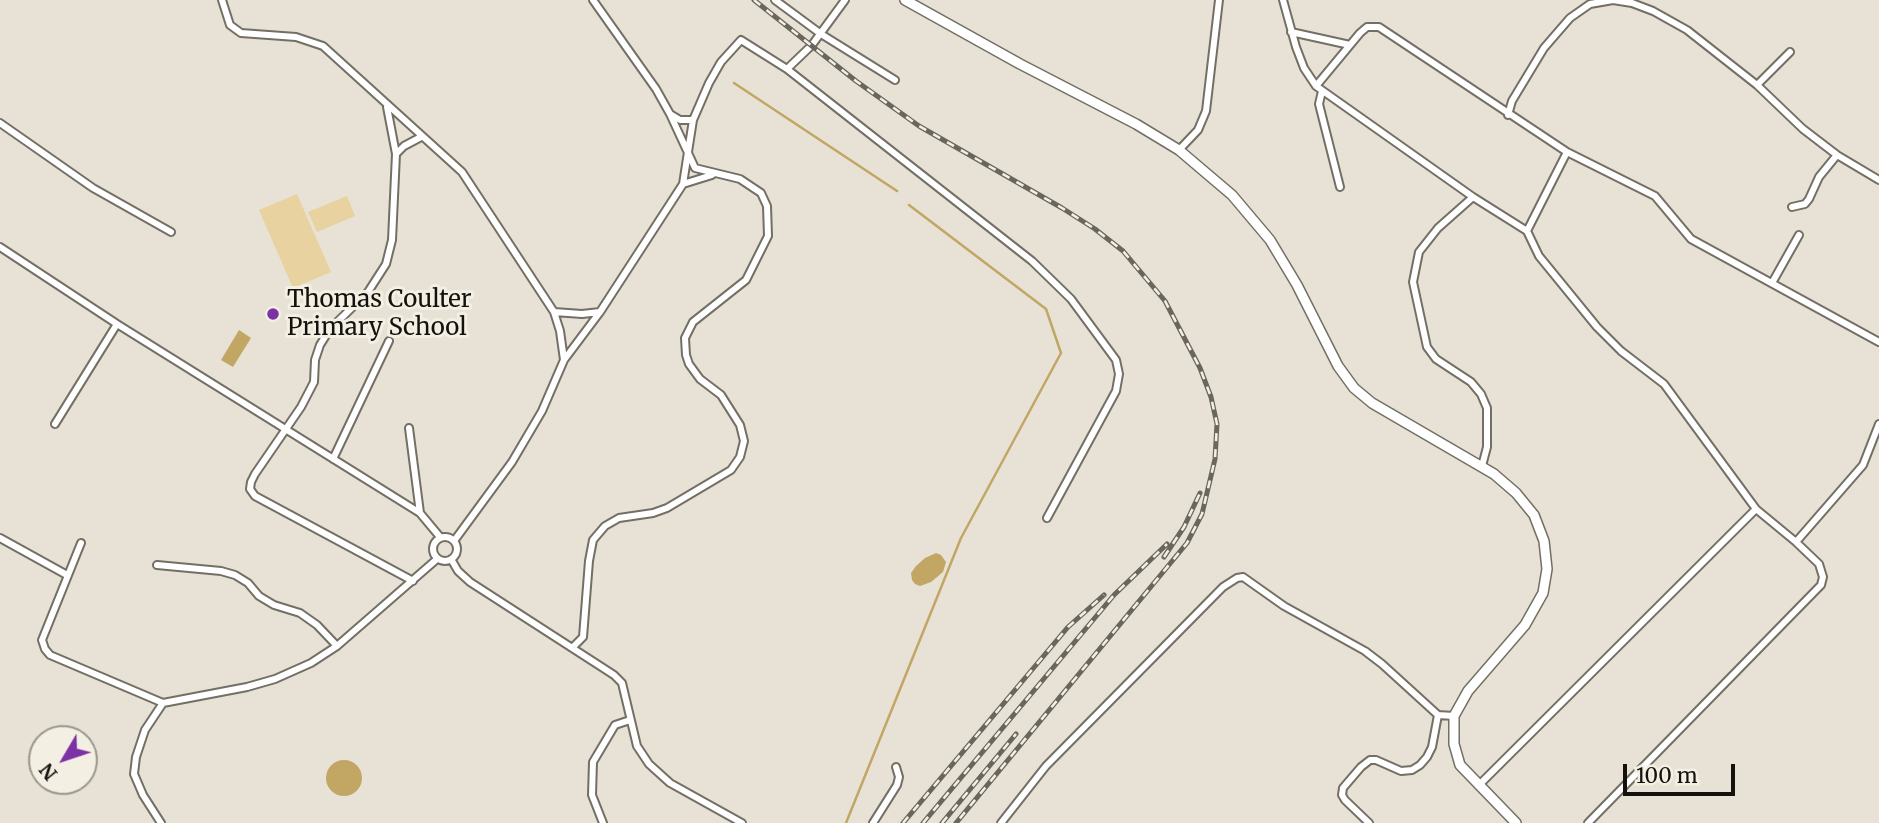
<!DOCTYPE html>
<html>
<head>
<meta charset="utf-8">
<style>
	body { margin:0 }
	#map { position:relative; width:1879px; height:823px; overflow:hidden; background:#e7e2d5; font-family:Merriweather,serif }
	canvas { display:block }
	.north { position:absolute; left:28px; top:725px; width:70px; height:70px; box-sizing:border-box; background:#f4efe3; border:2px solid #9a978e; border-radius:50%; rotate:231deg; font-size:19px; font-weight:700; line-height:28px; text-align:center; color:#14120e }
	.north::after { content:''; display:block; margin:auto; width:24px; height:32px; background:#7c32a5; clip-path:polygon(50% 0,100% 100%,50% 72%,0 100%) }
	.scale { position:absolute; left:1623px; top:764px; width:112px; height:32px; box-sizing:border-box; border:4px solid #14120e; border-top:0; padding-left:9px; font-size:21px; line-height:24px; white-space:nowrap; color:#14120e; -webkit-text-stroke:5px #f4efe3; paint-order:stroke }
</style>
</head>
<body>
<div id="map">
<canvas width="1879" height="823"></canvas>
<div class="north">N</div>
<div class="scale">100 m</div>
</div>
<script>
const g = document.querySelector('canvas').getContext('2d');
g.lineJoin = 'round';
function fillPath(path, color) { g.fillStyle = color; g.fill(path, 'evenodd'); }
const toPath = rows => new Path2D(rows.map(r => 'M' + r).join(''));
function trace(path, color, width, dash) { g.strokeStyle = color; g.lineWidth = width; g.lineCap = dash ? 'butt' : 'round'; g.setLineDash(dash || []); g.stroke(path); }
function label(font, color, halo, rows, align = 'center') {
  g.font = font + ' Merriweather,serif'; g.lineWidth = 6; g.setLineDash([]); g.textBaseline = 'middle'; g.strokeStyle = halo; g.fillStyle = color; for (const [text, x, y, turn = 0] of rows) {
    g.save(); g.translate(x, y); g.rotate((+turn || 0) * Math.PI / 180); g.textAlign = isNaN(turn) ? turn : align; if (halo) g.strokeText(text, 0, 0); g.fillText(text, 0, 0); g.restore();
  }
}
fillPath(toPath([
	[297,194,331,272,293,288,259,210],
	[347,196,355,216,317,232,308,212]
]), '#e8d29f');
fillPath(toPath([
	[239,330,251,338,233,367,221,360],
	[936,553,941,555,946,562,943,572,931,582,920,586,915,584,912,580,911,573,916,566,925,558],
	'326 778a18 18 0 1 1 36 0a18 18 0 1 1-36 0Z'
]), '#c1a664');
trace(toPath([
	[734,83,897,191],
	[846,823,961,538,1061,353,1046,309,909,205]
]), '#c1a664', 2.5);
const street = toPath([
	[222,0,230,25,241,33,296,37,323,46,462,172,554,312,560,331,564,360],
	[593,0,656,89,670,114,680,120,693,120],
	[775,0,821,34,895,80],
	[1283,0,1296,47,1304,68,1316,86,1473,197,1527,231,1539,256,1597,327,1621,351,1664,384,1756,509],
	[1291,32,1350,45],
	[787,69,1032,261,1071,299,1116,360,1119,374,1116,391,1047,518],
	[1757,85,1790,52],
	[1316,86,1360,33,1367,27,1379,27,1567,152,1655,196,1691,239,1879,342],
	[1322,91,1319,104,1340,187],
	[387,107,396,154,392,240,386,264,368,292,330,329,320,345,315,360,314,382,301,407,255,474,251,482,250,489,255,496,413,581],
	[1508,115,1512,101,1544,48,1570,18,1590,4,1613,0,1632,3,1653,11,1687,30,1757,85,1803,129,1837,155,1879,180],
	[0,123,93,188,171,232],
	[1179,150,1198,130,1206,111,1219,0],
	[396,154,404,146,421,137],
	[683,184,712,175],
	[1473,197,1438,228,1419,252,1413,282,1427,347,1436,359,1471,382,1481,394,1487,408,1487,447,1482,466],
	[1792,207,1805,204,1809,199,1819,177,1837,155],
	[1527,231,1567,152],
	[0,247,117,324,420,513,440,537],
	[1772,283,1799,235],
	[554,312,582,314,600,312],
	[55,424,117,324],
	[409,428,420,513],
	[333,459,389,341],
	'433 549a12 12 0 1 1 24 0a12 12 0 1 1-24 0Z',
	[0,538,67,575],
	[454,541,512,462,542,411,564,360,600,312,683,184,693,120,709,83,721,62,741,40,787,69,812,45,845,0],
	[1796,542,1863,465,1879,424],
	[81,543,42,640,45,649,50,655,163,703],
	[451,559,458,571,470,582,614,675,622,683,637,746,649,764,670,783,742,823],
	[157,565,221,571,235,575,248,583,259,596,274,605,300,613,317,625,337,646],
	[574,646,583,637,589,561,593,540,605,526,619,518,653,513,667,508,731,470,740,457,744,441,740,425,721,395,700,379,689,364,686,355,685,338,693,322,746,280,768,236,767,206,761,193,740,179,695,168,670,114],
	[1479,785,1756,509,1796,542,1819,564,1823,577,1821,585,1588,823],
	[161,823,143,795,134,774,136,757,145,730,163,703,247,687,275,679,311,663,337,646,437,559],
	[603,823,592,795,593,762,615,725,630,720],
	[873,823,897,785,899,777,896,767],
	[1001,823,1046,766,1223,587,1237,578,1243,577,1284,606,1365,651,1382,664,1438,715,1454,716],
	[1369,823,1345,800,1342,795,1343,788,1361,767,1370,760,1376,760,1401,771,1412,770,1420,765,1427,757,1432,747,1438,715]
]);
const secondary = toPath([
	[905,0,1020,64,1136,124,1179,150,1232,195,1270,240,1297,285,1338,366,1354,388,1372,403,1494,474,1516,493,1534,515,1544,541,1547,569,1543,593,1525,625,1468,691,1454,716,1454,744,1460,765,1516,823]
]);
trace(street, '#746f65', 10);
trace(secondary, '#746f65', 12);
trace(street, '#fff', 6);
trace(secondary, '#fff', 9);
const rail = toPath([
	[754,0,856,81,919,126,1062,208,1095,229,1123,251,1165,301,1200,368,1211,397,1217,424,1215,459,1202,514,1187,543,956,823],
	[1164,557,1184,527,1200,493],
	[903,823,1068,627,1104,595],
	[923,823,1114,595,1167,544],
	[942,823,1016,734]
]);
trace(rail, '#69665e', 5);
trace(rail, '#f4efe3', 2.5, [8]);
for (const [x, y, r, color] of [
	[273,314,7,"#7c32a5"]
]) { const dot = new Path2D(); dot.arc(x, y, r, 0, 2 * Math.PI); g.fillStyle = color; g.fill(dot); trace(dot, '#f4efe3', 2.5); }
label('24px', '#14120e', '#f4efe3', [
	["Thomas Coulter",287,300],
	["Primary School",287,328]
], 'left');
</script>
</body>
</html>
